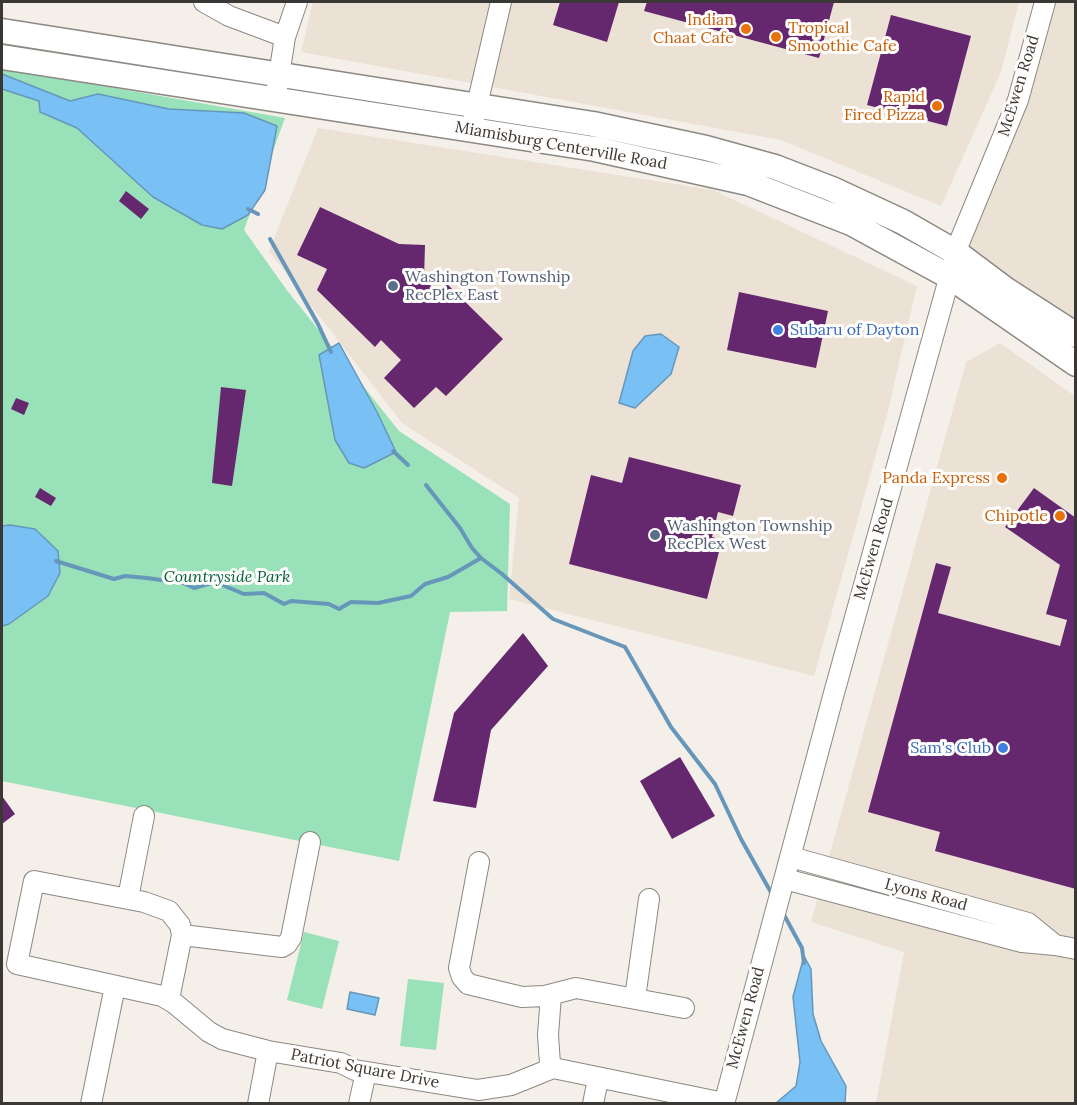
<!DOCTYPE html>
<html>
<head>
<meta charset="utf-8">
<style>
	body { margin:0 }
	#map { position:relative; width:1077px; height:1105px; overflow:hidden; background:#f5efe9; font-family:Lora,serif }
	canvas { display:block }
	.frame { position:absolute; inset:0; border:3px solid #3a3835; pointer-events:none }
</style>
</head>
<body>
<div id="map">
<canvas width="1077" height="1105"></canvas>
<div class="frame"></div>
</div>
<script>
const g = document.querySelector('canvas').getContext('2d');
g.lineJoin = 'round';
function fillPath(path, color) { g.fillStyle = color; g.fill(path, 'evenodd'); }
const toPath = rows => new Path2D(rows.map(r => 'M' + r).join(''));
function trace(path, color, width, dash) { g.strokeStyle = color; g.lineWidth = width; g.lineCap = dash ? 'butt' : 'round'; g.setLineDash(dash || []); g.stroke(path); }
function label(font, color, halo, rows, align = 'center') {
  g.font = font + ' Lora,serif'; g.lineWidth = 6; g.setLineDash([]); g.textBaseline = 'middle'; g.strokeStyle = halo; g.fillStyle = color; for (const [text, x, y, turn = 0] of rows) {
    g.save(); g.translate(x, y); g.rotate((+turn || 0) * Math.PI / 180); g.textAlign = isNaN(turn) ? turn : align; if (halo) g.strokeText(text, 0, 0); g.fillText(text, 0, 0); g.restore();
  }
}
fillPath(toPath([
	[313,2,1019,2,1001,72,941,206,781,140,301,52],
	[1045,2,1075,2,1075,335,959,243],
	[318,128,713,190,917,286,888,411,814,676,509,599,519,498,402,423,269,251],
	[1000,343,1075,396,1075,1103,876,1103,904,952,811,922,966,362]
]), '#ece1d5');
fillPath(toPath([
	[2,68,285,118,244,230,286,289,399,431,510,504,507,611,450,612,399,861,2,781],
	[304,932,339,941,322,1009,287,1000],
	[408,979,444,983,436,1050,400,1046]
]), '#98e1b9');
const water = toPath([
	[2,74,70,101,98,94,169,109,244,113,277,126,265,190,248,215,222,229,202,225,153,197,77,128,40,112,39,101,2,89,2,74],
	[661,334,679,347,671,374,635,408,619,403,633,351,645,336,661,334],
	[339,343,378,414,396,452,364,468,349,463,335,440,319,355,339,343],
	[10,525,35,529,58,551,60,573,48,596,9,624,2,626,2,526,10,525],
	[804,956,811,969,813,1014,821,1041,846,1086,845,1103,776,1103,796,1086,800,1062,793,997,804,956],
	[350,992,379,998,375,1015,347,1009,350,992]
]);
fillPath(water, '#79c0f4');
trace(water, '#6697bb', 1.5);
trace(toPath([
	[248,209,258,214],
	[270,239,318,324,331,352],
	[393,451,408,465],
	[426,485,460,528,472,548,481,558,502,574,553,619,625,647,671,727,715,784,741,839,773,896],
	[56,561,114,579,125,576,147,578,183,583,194,588,215,582,244,594,264,593,284,604,291,601,329,604,339,609,351,602,378,603,411,596,425,584,448,577,481,558],
	[783,913,802,948,804,963]
]), '#6697bb', 4);
fillPath(toPath([
	[560,2,619,2,607,42,553,25],
	[647,2,834,2,819,58,644,11],
	[891,15,971,36,947,126,867,105],
	[126,191,149,209,141,219,119,201],
	[320,207,399,244,425,245,424,279,438,293,447,284,503,339,446,396,436,387,414,408,384,378,401,360,381,340,375,347,317,290,327,269,297,255],
	[739,292,828,311,816,368,727,350],
	[221,387,246,390,232,486,212,483],
	[16,398,29,403,24,415,11,409],
	[629,457,741,485,733,516,718,512,712,537,722,540,707,599,569,564,591,475,622,483],
	[40,488,56,498,51,506,35,497],
	[1034,488,1076,518,1076,889,935,851,940,832,868,812,936,563,951,567,938,613,1060,646,1067,620,1046,614,1060,565,1005,527],
	[523,633,548,666,491,730,476,808,433,801,454,713],
	[680,757,715,816,672,839,640,781],
	[2,796,15,814,2,824]
]), '#65276d');
const minor = toPath([
	[204,2,229,16,285,37],
	[277,88,285,37,297,2],
	[474,118,501,2],
	[791,857,1028,923,1055,945],
	[479,862,459,968,462,977,468,984,522,997,545,996,576,988,684,1008],
	[785,879,1022,942,1055,945,1076,949],
	[128,898,144,816],
	[182,935,282,947,287,944,291,938,310,842],
	[551,995,548,1035,550,1064,553,1068],
	[635,998,649,899],
	[169,999,182,935,180,925,169,911,144,902,34,881,17,964,162,996,174,1003,209,1032,222,1039,268,1051,341,1063,355,1070,478,1090,511,1085,553,1068,724,1103],
	[91,1104,115,986],
	[258,1104,268,1051],
	[359,1104,366,1072],
	[593,1104,598,1079],
	[724,1104,834,693,959,243,1018,100,1045,2]
]);
const major = toPath([
	[2,31,593,124,706,148,775,167,832,189,903,222,957,253,1005,289,1076,335],
	[2,57,595,149,748,183,851,223,950,277,1076,364]
]);
trace(minor, '#8c8882', 22);
trace(major, '#8c8882', 27);
trace(minor, '#fff', 20);
trace(major, '#fff', 24);
for (const [x, y, r, color] of [
	[746,29,6,"#e8710a"],
	[776,37,6,"#e8710a"],
	[937,106,6,"#e8710a"],
	[393,286,6,"#5c6f8a"],
	[778,330,6,"#3f7fe0"],
	[1002,478,6,"#e8710a"],
	[1060,516,6,"#e8710a"],
	[655,535,6,"#5c6f8a"],
	[1003,748,6,"#3f7fe0"]
]) { const dot = new Path2D(); dot.arc(x, y, r, 0, 2 * Math.PI); g.fillStyle = color; g.fill(dot); trace(dot, '#fefdfc', 2); }
label('16px', '#c56008', '#fefdfc', [
	["Indian",734,20],
	["Chaat Cafe",734,38],
	["Tropical",788,28,"left"],
	["Smoothie Cafe",788,46,"left"],
	["Rapid",925,97],
	["Fired Pizza",925,115],
	["Panda Express",990,478],
	["Chipotle",1048,516]
], 'right');
label('16px', '#3a3835', '#fefdfc', [
	["McEwen Road",1019,86,-73],
	["Miamisburg Centerville Road",561,146,10],
	["McEwen Road",874,549,-74],
	["Lyons Road",926,895,15],
	["McEwen Road",746,1018,-75],
	["Patriot Square Drive",365,1069,11]
]);
label('16px', '#4e5e75', '#fefdfc', [
	["Washington Township",405,277],
	["RecPlex East",405,295],
	["Washington Township",667,526],
	["RecPlex West",667,544]
], 'left');
label('16px', '#366cbe', '#fefdfc', [
	["Subaru of Dayton",790,330],
	["Sam's Club",991,748,"right"]
], 'left');
label('italic 16px', '#045f3d', '#fefdfc', [
	["Countryside Park",227,577]
]);
</script>
</body>
</html>
